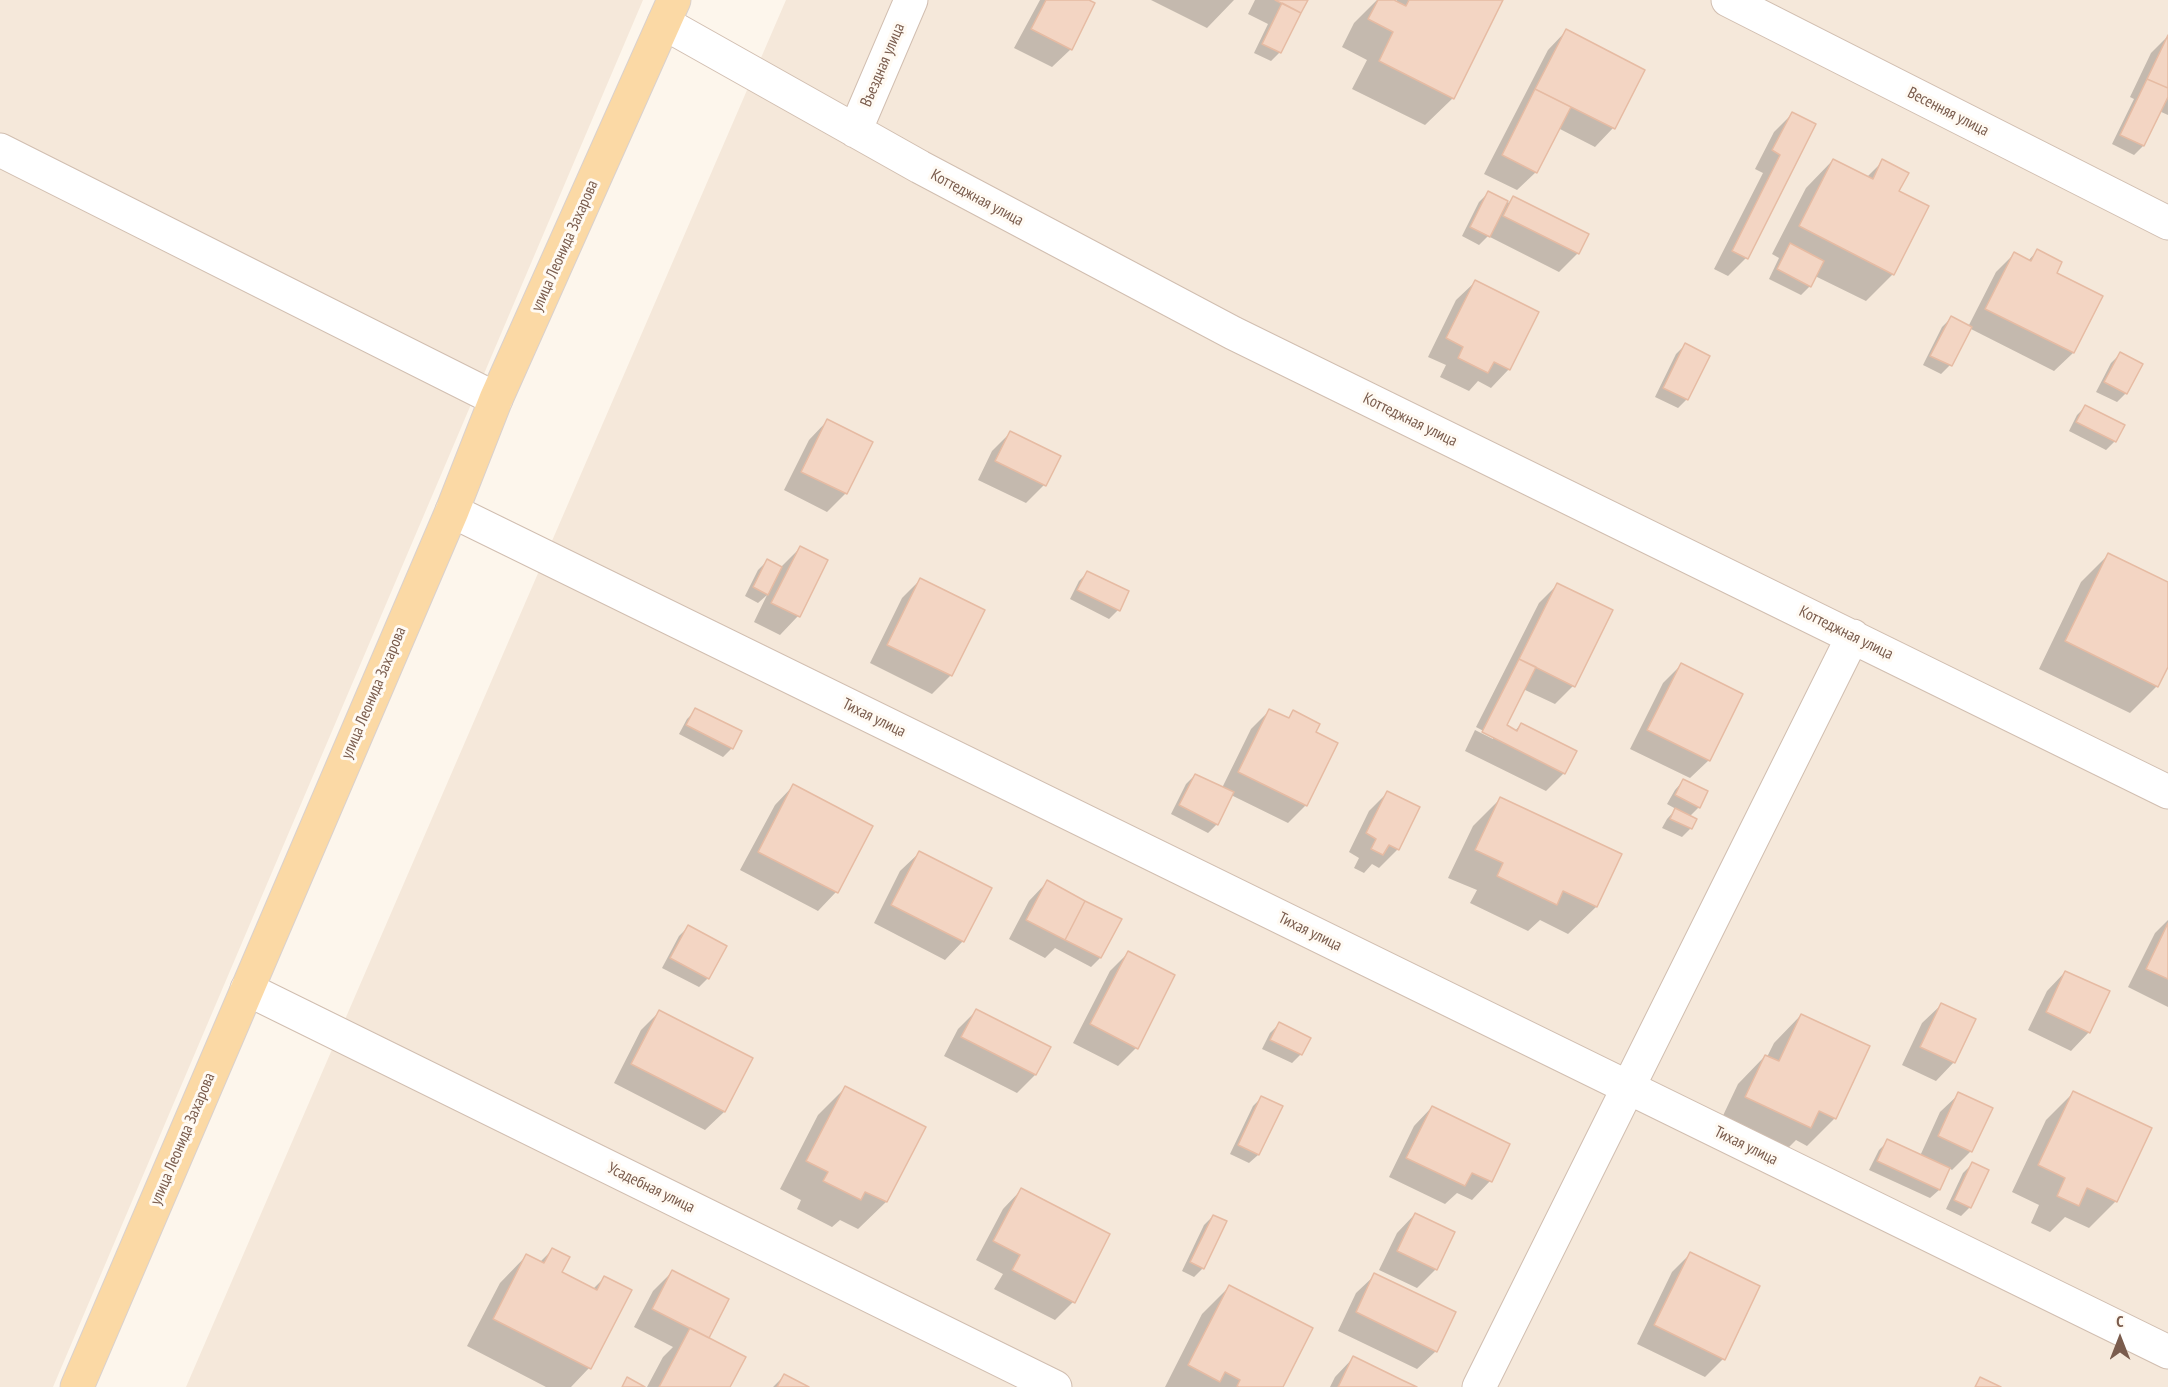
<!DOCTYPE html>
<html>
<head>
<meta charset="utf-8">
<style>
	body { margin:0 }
	#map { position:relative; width:2168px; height:1387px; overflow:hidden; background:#fdf6ec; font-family:"PT Sans Narrow",sans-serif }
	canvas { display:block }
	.north { position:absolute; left:2090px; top:1309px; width:60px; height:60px; -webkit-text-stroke:4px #fffaf3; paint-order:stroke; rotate:0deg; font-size:16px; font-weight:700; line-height:24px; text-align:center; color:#7a5c4d }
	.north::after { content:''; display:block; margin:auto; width:21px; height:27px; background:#7a5c4d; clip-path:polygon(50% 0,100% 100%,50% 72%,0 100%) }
</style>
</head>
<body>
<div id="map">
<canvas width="2168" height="1387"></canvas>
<div class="north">С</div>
</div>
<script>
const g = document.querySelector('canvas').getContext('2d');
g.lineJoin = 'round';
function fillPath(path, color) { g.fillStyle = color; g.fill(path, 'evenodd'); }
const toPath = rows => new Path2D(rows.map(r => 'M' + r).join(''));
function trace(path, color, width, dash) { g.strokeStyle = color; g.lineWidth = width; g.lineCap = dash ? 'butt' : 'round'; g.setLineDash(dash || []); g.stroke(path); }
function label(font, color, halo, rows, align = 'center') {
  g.font = font + ' "PT Sans Narrow",sans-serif'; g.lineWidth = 6; g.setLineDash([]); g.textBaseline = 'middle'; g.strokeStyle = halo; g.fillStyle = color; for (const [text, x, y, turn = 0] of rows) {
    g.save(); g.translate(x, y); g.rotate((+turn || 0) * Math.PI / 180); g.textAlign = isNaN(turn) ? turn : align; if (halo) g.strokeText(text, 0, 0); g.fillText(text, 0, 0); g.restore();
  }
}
fillPath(toPath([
	[0,0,643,0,53,1387,0,1387],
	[786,0,2168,0,2168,1387,186,1387]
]), '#f5e8da');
fillPath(toPath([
	[1040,0,1085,0,1071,49,1052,67,1014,48],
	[1151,0,1234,0,1207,28],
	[1255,0,1306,0,1280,52,1271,61,1254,53,1268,24,1248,14],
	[1377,0,1390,0,1396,2,1397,0,1502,0,1453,98,1425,125,1352,89,1367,60,1342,47,1354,23],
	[1566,31,1613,128,1595,147,1558,128,1536,172,1517,190,1484,174,1548,50],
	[2168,36,2168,115,2159,111,2143,146,2134,155,2112,144,2134,99,2130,97,2151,53],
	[1792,114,1814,125,1746,258,1728,276,1714,269,1763,173,1755,169,1774,132],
	[1833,160,1867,177,1883,161,1897,192,1893,274,1866,301,1815,276,1810,286,1801,295,1769,279,1779,258,1772,254,1806,188],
	[1488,193,1508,203,1514,197,1578,253,1559,272,1488,236,1479,245,1462,236,1479,202],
	[2037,251,2055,274,2101,297,2073,353,2054,371,1969,328,1950,365,1941,374,1923,365,1942,327,1951,318,1968,327,1996,272,2014,254,2028,261],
	[1475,282,1509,369,1491,388,1478,381,1469,391,1440,377,1446,365,1428,357,1456,300],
	[1685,345,1687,399,1678,408,1655,397,1676,354],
	[2120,354,2126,393,2117,402,2096,392,2111,363],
	[2086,406,2115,441,2106,450,2069,431,2077,415],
	[827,421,846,493,827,512,784,490,809,440],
	[1010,433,1044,485,1026,503,978,480,992,451],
	[800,548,798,616,780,635,754,622,767,595,758,603,745,596,758,570,767,561,781,567],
	[2108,555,2168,584,2168,664,2157,686,2130,713,2039,669,2081,582],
	[1088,572,1118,610,1109,619,1070,599,1079,581],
	[920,580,951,675,932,694,870,663,902,598],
	[1557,585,1573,686,1555,704,1523,689,1505,726,1515,731,1521,724,1564,773,1546,791,1465,751,1475,730,1493,739,1493,736,1476,727,1539,603],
	[1681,665,1709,760,1690,778,1630,749,1663,683],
	[696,710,732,748,723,757,679,734,687,719],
	[1269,711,1287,719,1294,712,1314,733,1306,805,1288,823,1231,795,1217,824,1208,833,1171,814,1186,784,1195,775,1222,788,1251,729],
	[1683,781,1699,807,1689,817,1695,819,1690,829,1682,837,1662,828,1667,819,1676,809,1667,804,1675,790],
	[793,786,871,827,836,892,818,911,740,870,775,805],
	[1387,793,1398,849,1379,868,1372,864,1364,873,1354,868,1359,858,1349,852,1369,811],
	[1500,799,1620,855,1596,907,1568,934,1540,920,1528,931,1470,903,1477,890,1448,878,1473,826],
	[919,853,963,941,945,960,874,923,900,871],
	[1047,882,1119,919,1100,958,1091,967,1055,948,1045,958,1009,939,1029,901],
	[2168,920,2168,1007,2128,987,2155,933],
	[688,927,708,978,699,987,662,968,679,936],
	[1128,953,1136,1048,1118,1066,1073,1043,1110,971],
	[2065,972,2089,1032,2071,1051,2028,1030,2047,991],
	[1941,1005,1954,1062,1936,1081,1902,1065,1922,1023],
	[660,1011,751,1059,724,1112,705,1130,614,1083,641,1030],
	[976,1011,1049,1048,1035,1075,1017,1093,944,1056,958,1029],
	[1801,1015,1835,1118,1807,1146,1796,1140,1782,1154,1719,1124,1738,1084,1765,1056,1767,1057,1774,1043],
	[1279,1024,1301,1054,1292,1063,1262,1049,1270,1033],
	[846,1087,924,1127,886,1202,858,1229,840,1220,832,1227,797,1209,801,1200,780,1189,818,1115],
	[2073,1093,2116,1201,2089,1228,2065,1217,2050,1232,2031,1223,2039,1205,2012,1192,2046,1120],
	[1959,1094,1971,1151,1952,1170,1949,1168,1939,1190,1930,1198,1869,1170,1879,1150,1888,1141,1920,1156,1940,1112],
	[1262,1097,1258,1155,1249,1163,1230,1154,1253,1106],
	[1432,1107,1508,1145,1490,1181,1472,1200,1457,1193,1445,1204,1389,1177,1414,1126],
	[1972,1164,1970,1207,1961,1216,1946,1209,1963,1173],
	[1021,1190,1073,1302,1055,1320,994,1289,1003,1274,976,1260,1003,1209],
	[1415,1214,1453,1233,1436,1269,1417,1288,1379,1270,1397,1233],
	[1213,1216,1203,1268,1194,1277,1182,1271,1204,1225],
	[553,1249,560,1272,593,1289,604,1278,630,1291,589,1368,571,1387,546,1387,467,1346,500,1283,527,1255,540,1262],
	[1690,1254,1723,1359,1705,1377,1637,1344,1672,1272],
	[672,1272,707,1337,729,1387,647,1387,663,1357,673,1347,634,1327,653,1291],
	[1375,1275,1436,1351,1417,1369,1338,1331,1356,1293],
	[1229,1287,1281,1387,1165,1387,1202,1314],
	[1353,1358,1414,1387,1330,1387,1335,1377],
	[784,1376,806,1387,773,1387]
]), '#0003');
const building = toPath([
	[1046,0,1089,0,1095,3,1072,50,1031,29,1046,0],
	[1275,0,1308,0,1301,13,1275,0],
	[1378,0,1394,0,1406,6,1409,0,1503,0,1454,99,1379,61,1393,32,1368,19,1378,0],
	[1282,3,1301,13,1281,53,1262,44,1282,3],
	[1566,29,1645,70,1615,129,1535,89,1566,29],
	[2168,35,2168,88,2147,79,2168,35],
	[2147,79,2168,88,2168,97,2144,146,2120,135,2147,79],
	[1535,89,1571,107,1537,173,1502,155,1535,89],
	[1792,112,1816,124,1748,259,1732,251,1780,155,1772,150,1792,112],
	[1833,159,1873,179,1882,159,1909,173,1899,191,1929,206,1894,275,1799,226,1833,159],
	[1488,191,1508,201,1490,237,1470,227,1488,191],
	[1513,196,1589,234,1579,254,1503,216,1513,196],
	[1790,243,1824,261,1811,287,1777,269,1790,243],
	[2037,249,2062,262,2057,273,2103,296,2074,353,1985,309,2014,252,2031,261,2037,249],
	[1475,280,1539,312,1510,370,1494,362,1488,373,1458,358,1463,347,1446,338,1475,280],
	[1951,316,1972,327,1952,366,1930,356,1951,316],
	[1685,343,1710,356,1688,400,1663,388,1685,343],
	[2120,352,2143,364,2127,394,2104,382,2120,352],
	[2085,405,2125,425,2116,442,2076,422,2085,405],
	[827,419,873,442,847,494,801,472,827,419],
	[1010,431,1061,456,1046,486,995,461,1010,431],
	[800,546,828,560,800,617,771,603,800,546],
	[2108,553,2168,582,2168,667,2158,687,2065,641,2108,553],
	[767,559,782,567,768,595,753,587,767,559],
	[1087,571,1129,591,1120,611,1077,590,1087,571],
	[920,578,985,610,952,676,887,645,920,578],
	[1557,583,1613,610,1575,687,1519,659,1557,583],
	[1519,659,1536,667,1507,725,1517,731,1521,723,1577,751,1565,774,1482,732,1519,659],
	[1681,663,1743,694,1710,761,1647,730,1681,663],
	[695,708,742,731,733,749,686,725,695,708],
	[1269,709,1289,718,1293,710,1320,724,1316,732,1338,743,1307,806,1238,772,1269,709],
	[1195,774,1234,792,1218,825,1179,805,1195,774],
	[1683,779,1708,791,1700,808,1675,795,1683,779],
	[793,784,873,826,838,893,758,852,793,784],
	[1387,791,1420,807,1399,850,1389,845,1383,855,1371,849,1376,839,1366,833,1387,791],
	[1500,797,1622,854,1597,907,1563,891,1557,905,1497,876,1503,863,1475,850,1500,797],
	[1675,808,1697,819,1692,829,1670,819,1675,808],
	[919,851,992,888,964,942,891,905,919,851],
	[1047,880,1085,901,1065,940,1026,920,1047,880],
	[1085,901,1122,919,1101,958,1065,940,1085,901],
	[2168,923,2168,979,2146,969,2168,923],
	[688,925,727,946,709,979,670,958,688,925],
	[1128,951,1175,975,1138,1049,1090,1024,1128,951],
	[2065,971,2110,991,2090,1033,2046,1012,2065,971],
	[1941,1003,1976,1019,1955,1063,1920,1047,1941,1003],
	[976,1009,1051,1047,1036,1075,961,1037,976,1009],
	[659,1010,753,1058,725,1112,631,1064,659,1010],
	[1801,1014,1870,1046,1836,1119,1819,1111,1811,1128,1745,1097,1765,1055,1779,1061,1801,1014],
	[1279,1022,1311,1038,1302,1055,1270,1040,1279,1022],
	[845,1086,926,1127,887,1202,865,1192,861,1200,823,1181,828,1172,806,1161,845,1086],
	[2073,1091,2152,1128,2117,1202,2087,1188,2079,1206,2057,1196,2065,1178,2038,1165,2073,1091],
	[1958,1092,1993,1108,1972,1152,1938,1136,1958,1092],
	[1261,1096,1283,1106,1259,1155,1238,1145,1261,1096],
	[1432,1106,1510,1144,1492,1182,1472,1173,1465,1186,1406,1158,1432,1106],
	[1887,1139,1950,1168,1940,1190,1877,1161,1887,1139],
	[1972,1162,1989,1170,1971,1208,1954,1200,1972,1162],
	[1021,1188,1110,1234,1075,1303,1012,1270,1020,1255,993,1241,1021,1188],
	[1415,1213,1455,1232,1437,1270,1397,1251,1415,1213],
	[1213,1215,1227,1221,1204,1269,1190,1262,1213,1215],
	[552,1248,570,1257,562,1272,597,1290,604,1276,632,1290,591,1369,493,1319,526,1254,544,1263,552,1248],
	[1690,1252,1760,1286,1725,1360,1654,1325,1690,1252],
	[672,1270,729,1299,709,1338,652,1309,672,1270],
	[1374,1273,1456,1312,1437,1352,1356,1312,1374,1273],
	[1229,1285,1313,1328,1283,1387,1239,1387,1237,1386,1240,1380,1225,1372,1220,1382,1188,1365,1229,1285],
	[690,1328,746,1357,730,1387,659,1387,690,1328],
	[1353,1356,1402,1380,1417,1387,1338,1387,1353,1356],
	[784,1374,809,1387,777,1387,784,1374],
	[627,1377,645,1387,622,1387,627,1377],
	[1980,1377,2001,1387,1975,1387,1980,1377]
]);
fillPath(building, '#f3d5c3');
trace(building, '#e6bba3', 1.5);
const minor = toPath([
	[1728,0,2168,223],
	[664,23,920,167,1233,333,2168,792],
	[855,131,911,0],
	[0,150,496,399],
	[452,511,2168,1352],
	[247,989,1055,1387],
	[1479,1387,1853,636]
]);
const major = toPath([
	[77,1387,452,511,496,399,674,0]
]);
trace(minor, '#d1beb0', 35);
trace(major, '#dad1cd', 35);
trace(minor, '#fff', 33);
trace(major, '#fbd9a5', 33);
label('16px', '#7a5c4d', '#fffaf3', [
	["Въездная улица",883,65,-67],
	["Весенняя улица",1948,112,27],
	["Коттеджная улица",977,198,28],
	["улица Леонида Захарова",565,246,-66],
	["Коттеджная улица",1410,420,26],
	["Коттеджная улица",1846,633,26],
	["улица Леонида Захарова",374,693,-67],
	["Тихая улица",874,718,26],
	["Тихая улица",1310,932,26],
	["улица Леонида Захарова",183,1139,-67],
	["Тихая улица",1746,1146,26],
	["Усадебная улица",651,1188,26]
]);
</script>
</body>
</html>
